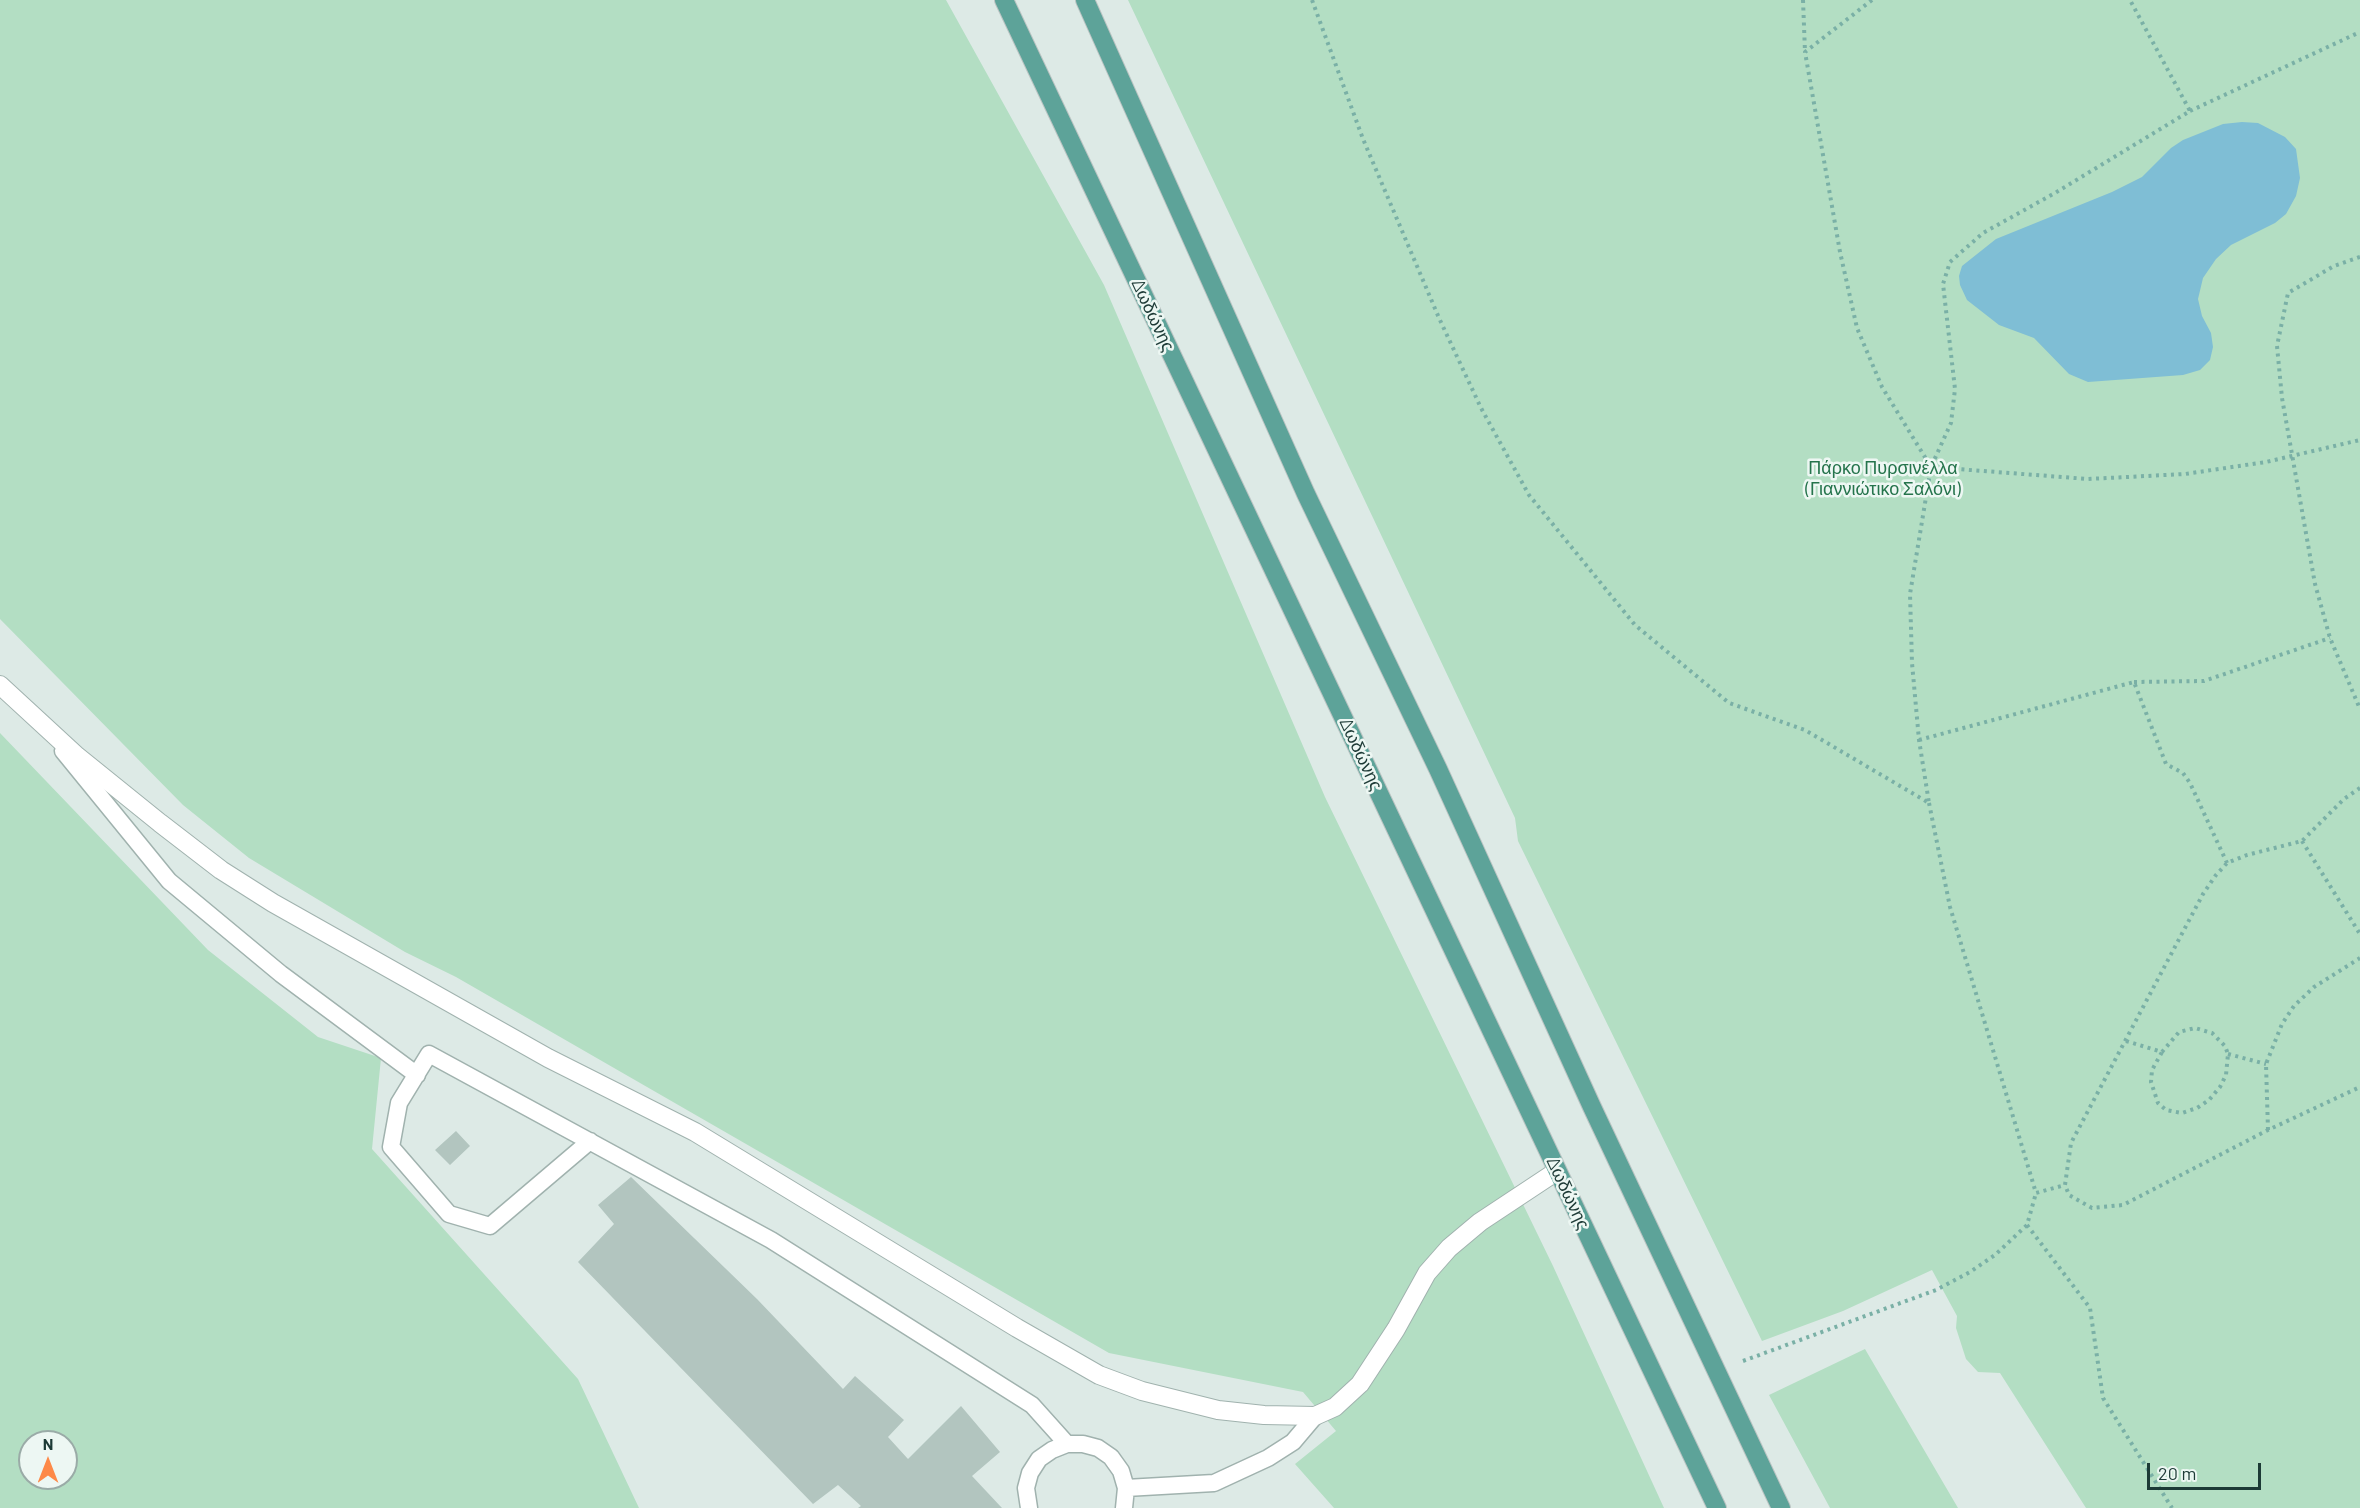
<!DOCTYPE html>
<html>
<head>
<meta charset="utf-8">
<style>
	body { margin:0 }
	#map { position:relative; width:2360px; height:1508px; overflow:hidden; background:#ddeae6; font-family:Barlow,sans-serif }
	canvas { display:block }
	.north { position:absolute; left:18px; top:1430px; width:60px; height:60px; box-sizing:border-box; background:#edf7f3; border:2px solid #9aaba7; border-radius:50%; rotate:0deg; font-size:16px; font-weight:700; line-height:24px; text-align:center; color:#1d3a36 }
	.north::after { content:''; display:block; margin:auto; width:21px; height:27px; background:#fd8948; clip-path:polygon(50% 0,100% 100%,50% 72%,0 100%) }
	.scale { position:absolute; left:2147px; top:1463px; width:114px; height:27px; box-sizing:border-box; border:3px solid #1d3a36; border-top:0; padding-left:8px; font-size:18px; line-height:21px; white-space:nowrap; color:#1d3a36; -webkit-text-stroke:4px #edf7f3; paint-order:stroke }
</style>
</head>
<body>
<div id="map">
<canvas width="2360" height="1508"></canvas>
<div class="north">N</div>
<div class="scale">20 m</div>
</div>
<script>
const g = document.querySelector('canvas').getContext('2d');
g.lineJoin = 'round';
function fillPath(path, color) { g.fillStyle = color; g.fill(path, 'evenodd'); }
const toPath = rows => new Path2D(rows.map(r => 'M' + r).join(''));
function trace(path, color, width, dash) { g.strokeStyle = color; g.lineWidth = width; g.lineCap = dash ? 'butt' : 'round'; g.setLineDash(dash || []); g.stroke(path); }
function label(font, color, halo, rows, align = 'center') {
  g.font = font + ' Barlow,sans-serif'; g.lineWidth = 5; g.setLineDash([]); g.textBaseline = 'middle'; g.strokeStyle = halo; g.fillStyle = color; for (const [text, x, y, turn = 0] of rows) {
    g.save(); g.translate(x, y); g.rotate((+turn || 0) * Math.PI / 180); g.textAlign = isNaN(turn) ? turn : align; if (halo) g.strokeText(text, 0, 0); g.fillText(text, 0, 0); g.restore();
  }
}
fillPath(toPath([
	[0,0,946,0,1104,285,1325,797,1553,1266,1664,1508,1334,1508,1295,1464,1336,1431,1303,1392,1109,1353,456,977,405,952,249,858,183,805,0,619],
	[1128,0,2360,0,2360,1508,2086,1508,2000,1373,1978,1372,1966,1359,1956,1328,1957,1316,1932,1270,1843,1311,1762,1341,1518,841,1515,818],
	[0,733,208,950,318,1037,381,1058,372,1149,578,1379,639,1508,0,1508],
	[30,1442,66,1442,66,1478,30,1478],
	[1865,1349,1958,1508,1830,1508,1769,1395]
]), '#b3dec3');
fillPath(toPath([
	[2242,122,2258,123,2285,137,2296,149,2300,178,2296,196,2286,214,2275,223,2231,245,2216,259,2203,278,2198,299,2202,316,2211,333,2213,347,2210,360,2200,370,2183,375,2088,382,2069,374,2034,338,1999,325,1967,300,1960,285,1959,276,1962,266,1996,239,2112,192,2142,177,2171,148,2183,140,2223,124]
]), '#7fbed5');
fillPath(toPath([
	[456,1131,470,1146,450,1165,435,1150],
	[631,1177,757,1299,843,1389,855,1376,904,1420,888,1437,908,1459,961,1406,1000,1452,972,1476,1002,1508,858,1508,861,1506,838,1485,813,1504,578,1262,614,1224,598,1205]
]), '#b2c5bf');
const service = toPath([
	[63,751,169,881,281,974,417,1075],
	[590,1141,490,1226,449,1214,391,1147,399,1103,429,1054,771,1240,1032,1405,1067,1444],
	[1126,1488,1214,1483,1268,1458,1293,1442,1315,1416],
	[1029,1508,1026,1488,1030,1473,1039,1459,1052,1450,1067,1444,1083,1444,1098,1448,1111,1457,1121,1471,1126,1488,1124,1508]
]);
const minor = toPath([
	[0,685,77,756,160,823,221,870,273,903,548,1058,695,1132,1017,1328,1099,1375,1142,1391,1218,1410,1264,1415,1315,1416,1335,1407,1360,1384,1396,1329,1427,1273,1449,1248,1480,1222,1557,1171]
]);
const primary = toPath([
	[1004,0,1717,1508],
	[1085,0,1306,494,1438,769,1592,1107,1781,1508]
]);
trace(service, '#a0b2ae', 19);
trace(minor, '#a0b2ae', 20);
trace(primary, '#bbc4c3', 20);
trace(toPath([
	[1312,0,1363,139,1439,318,1481,408,1529,495,1635,625,1729,703,1805,730,1929,803,1919,740,1912,663,1910,594,1931,467,2088,479,2185,474,2266,462,2360,440],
	[1803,0,1805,52],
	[1872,0,1805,52,1840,252,1857,328,1882,387,1931,467,1951,423,1955,389,1943,284,1950,262,1983,233,2055,193,2190,111,2130,0],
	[2190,111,2360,32],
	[2360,257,2334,266,2288,293,2277,346,2282,398,2315,584,2330,638,2360,709],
	[2134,682,2204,681,2330,638],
	[1919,740,2134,682,2166,764,2183,773,2190,783,2227,863],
	[2360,788,2344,799,2302,841,2247,855,2227,863,2216,875,2203,894,2071,1143,2065,1185,2069,1195,2092,1208,2123,1205,2268,1130,2360,1087],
	[1929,803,1950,907,2036,1193,2065,1185],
	[2302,841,2360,934],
	[2126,1041,2162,1052,2179,1032,2195,1028,2212,1033,2225,1046,2228,1054,2226,1075,2220,1087,2209,1100,2197,1108,2182,1113,2166,1110,2158,1103,2151,1082,2152,1070,2162,1052],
	[2228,1054,2266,1064],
	[2268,1130,2266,1064,2282,1024,2294,1006,2314,987,2360,958],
	[2027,1225,2090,1308,2103,1398,2172,1508],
	[1743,1361,1936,1290,1970,1272,1995,1255,2027,1225,2036,1193]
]), '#7ab0a6', 4, [3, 4.5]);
trace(service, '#fff', 16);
trace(minor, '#fff', 18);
trace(primary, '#5da399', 18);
label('18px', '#1d3a36', '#edf7f3', [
	["Δωδώνης",1153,315,65],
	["Δωδώνης",1361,754,65],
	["Δωδώνης",1568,1193,65]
]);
label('18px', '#25744c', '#edf7f3', [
	["Πάρκο Πυρσινέλλα",1883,468],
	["(Γιαννιώτικο Σαλόνι)",1883,489]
]);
</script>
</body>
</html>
